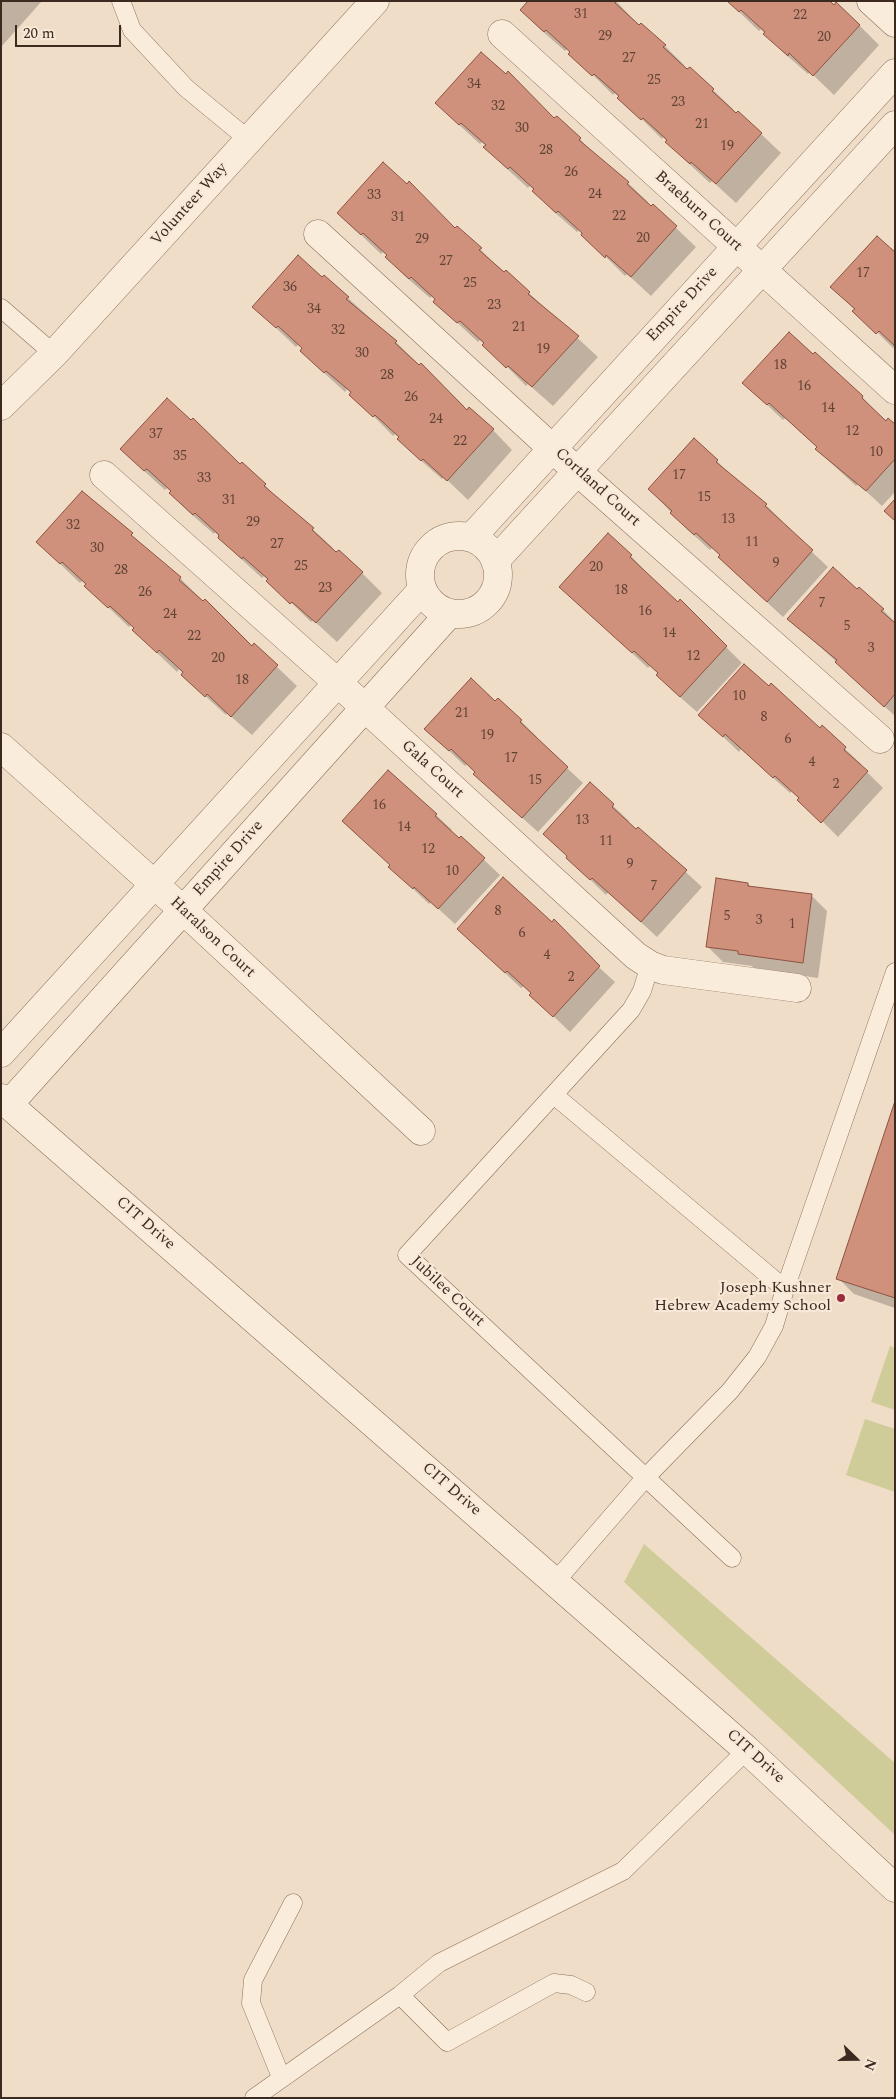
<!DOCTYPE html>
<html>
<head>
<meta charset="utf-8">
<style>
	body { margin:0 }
	#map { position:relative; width:896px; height:2099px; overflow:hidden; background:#f0ddc7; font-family:Spectral,serif }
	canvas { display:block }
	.frame { position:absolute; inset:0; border:2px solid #3c291f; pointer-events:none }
	.north { position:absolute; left:831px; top:2034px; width:50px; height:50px; -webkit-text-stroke:4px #f7e8d7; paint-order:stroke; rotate:112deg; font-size:14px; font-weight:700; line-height:20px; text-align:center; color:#3c291f }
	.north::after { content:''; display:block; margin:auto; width:18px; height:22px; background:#3c291f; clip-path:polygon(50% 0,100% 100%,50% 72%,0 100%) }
	.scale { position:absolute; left:15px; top:25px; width:106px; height:22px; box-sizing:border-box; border:2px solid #3c291f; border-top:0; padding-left:6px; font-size:15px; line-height:18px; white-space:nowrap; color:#3c291f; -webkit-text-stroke:4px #f7e8d7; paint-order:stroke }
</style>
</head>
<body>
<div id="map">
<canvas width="896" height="2099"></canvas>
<div class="frame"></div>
<div class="north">N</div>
<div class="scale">20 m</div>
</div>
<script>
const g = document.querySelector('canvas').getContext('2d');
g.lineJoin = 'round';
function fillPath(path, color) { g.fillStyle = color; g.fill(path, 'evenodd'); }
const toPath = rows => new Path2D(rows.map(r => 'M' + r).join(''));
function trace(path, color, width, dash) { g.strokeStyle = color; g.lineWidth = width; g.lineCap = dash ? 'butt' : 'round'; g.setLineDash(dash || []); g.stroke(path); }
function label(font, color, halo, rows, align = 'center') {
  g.font = font + ' Spectral,serif'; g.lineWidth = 4.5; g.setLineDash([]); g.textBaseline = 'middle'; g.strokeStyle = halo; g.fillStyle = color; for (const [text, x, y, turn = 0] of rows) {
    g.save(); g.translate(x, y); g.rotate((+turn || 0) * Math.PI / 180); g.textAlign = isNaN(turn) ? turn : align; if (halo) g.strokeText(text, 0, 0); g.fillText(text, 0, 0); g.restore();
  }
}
fillPath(toPath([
	[890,1346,895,1348,895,1410,871,1402],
	[865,1419,895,1429,895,1492,846,1475],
	[644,1544,895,1763,895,1835,624,1582]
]), '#cfcc9a');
fillPath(toPath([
	[1,1,42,1,1,47],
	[529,1,616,1,636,22,665,46,684,65,683,67,713,90,733,109,731,111,761,134,781,153,736,203,712,181,710,183,687,162,663,137,662,139,615,93,613,95,567,49,565,51,541,30,522,10],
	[829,2,859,25,879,45,834,95,810,72,808,74,784,53,761,29,759,31,736,9],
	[554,120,580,139,599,159,628,183,648,202,647,204,651,208,653,206,696,247,651,296,627,274,625,276,579,230,577,232,553,211,530,186,528,188,505,167,485,147,486,146,482,142,480,144,457,123],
	[338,213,455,230,458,227,500,269,499,270,529,293,598,357,553,406,528,384,526,386,485,344,480,340,478,342,435,302,436,300,432,296,430,298,406,277,387,257,388,256,383,252,381,254],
	[895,254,895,347,893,348,832,287],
	[322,279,348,298,396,342,416,362,414,363,419,367,421,365,464,406,463,407,493,430,512,450,468,500,444,477,442,479,418,458,400,438,395,434,393,436,351,393,347,389,345,392,321,370,303,349,298,345,296,347,253,306],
	[744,383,862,397,886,422,895,426,895,492,882,506,858,484,856,486,817,450,818,448,785,418,783,420],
	[194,419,236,460,235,462,265,485,288,510,290,508,333,548,332,550,362,573,382,593,337,642,313,620,311,622,268,580,264,576,262,578,239,557,215,532,214,534,190,513,170,493,172,492,167,488,165,490,142,469],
	[717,461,732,477,766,505,782,521,780,522,828,567,783,617,735,573,720,557,721,556,712,548,710,550,687,529,649,489],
	[108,513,151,554,180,578,200,598,199,599,203,603,206,601,248,642,247,643,252,647,254,645,297,686,252,735,227,713,226,715,203,694,179,669,177,672,154,650,135,629,131,625,129,627,86,586,87,585,82,581,80,583,37,542,107,515],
	[631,556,646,572,645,573,679,604,680,601,742,663,697,712,673,691,659,674,650,666,648,668,577,602],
	[857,591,883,610,895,622,895,716,789,618],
	[521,721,537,737,535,738,583,783,538,832,490,789,467,764,465,766,426,729],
	[822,727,861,764,860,765,883,788,838,837,792,791,790,793,741,749,739,752,716,730,820,729],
	[590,784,629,821,628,823,636,830,638,828,702,887,657,937,608,892,606,895,568,858],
	[436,815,452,830,450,832,459,840,461,838,500,875,455,924,431,902,429,904,390,867],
	[748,884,751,887,812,896,827,911,818,978,755,969,752,966,723,962,707,946],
	[554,921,593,958,591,960,615,982,570,1032,547,1010,532,994,524,986,521,988,474,944,552,923],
	[895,1105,895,1308,854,1294,838,1278]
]), '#0003');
const building = toPath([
	[528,1,616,1,615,3,639,25,641,23,666,45,663,47,687,69,690,67,714,89,712,91,736,113,738,111,762,133,716,184,691,162,690,164,665,142,667,140,643,118,641,120,617,98,619,96,594,74,592,76,568,54,570,52,546,30,544,32,520,10,528,1],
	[727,1,830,1,834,5,836,2,860,25,813,76,789,53,788,56,763,34,765,32,741,10,739,12,727,1],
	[481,52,506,74,508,71,554,118,557,116,581,138,579,140,629,182,627,184,651,206,653,204,677,226,631,277,606,255,605,258,581,235,582,233,558,211,556,213,532,191,534,189,510,167,508,169,483,147,486,145,461,123,459,125,435,103,481,52],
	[383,162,407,184,409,181,455,228,457,226,482,248,479,250,504,272,506,270,530,292,528,294,579,336,532,387,508,366,506,368,482,345,484,343,460,321,457,323,433,302,435,299,411,277,409,279,385,257,387,255,363,233,361,235,337,213,383,162],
	[877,236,895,252,895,346,879,331,876,334,852,311,855,309,830,287,877,236],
	[298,255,322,277,324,275,349,297,346,299,397,341,395,343,419,365,421,363,467,410,469,407,494,429,447,481,423,459,421,461,397,439,399,437,375,415,373,417,349,395,351,392,326,371,324,373,300,351,302,348,278,326,276,328,252,307,298,255],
	[789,332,813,354,815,352,863,396,862,398,886,421,888,418,895,424,895,459,866,491,815,449,817,447,769,403,767,405,742,383,789,332],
	[167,398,191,420,193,418,240,464,242,462,266,484,264,486,314,528,312,530,336,552,339,550,363,572,316,623,292,602,290,604,266,581,268,579,243,557,242,559,218,538,219,535,195,513,193,515,169,493,171,491,147,469,144,471,120,449,167,398],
	[694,438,718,460,716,462,767,504,765,506,813,550,767,602,718,557,720,555,696,533,694,535,670,513,672,511,648,489,694,438],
	[82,491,133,533,131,535,181,577,179,580,203,601,205,599,252,646,254,643,278,665,231,717,207,694,205,697,181,675,183,672,159,650,157,653,132,630,134,628,110,606,108,608,84,586,86,584,62,562,60,564,36,542,82,491],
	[895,499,895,521,884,511,895,499],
	[608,533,632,555,630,557,678,602,680,599,727,646,680,697,656,675,658,673,634,651,632,653,559,587,608,533],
	[833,567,857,589,859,587,884,609,881,611,895,623,895,694,884,707,835,662,837,660,787,619,833,567],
	[744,664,769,686,771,683,820,728,822,725,846,747,844,750,868,771,821,823,797,800,799,798,775,776,773,778,725,734,723,737,698,715,744,664],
	[471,678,495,701,498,698,522,720,520,722,568,767,522,818,473,774,475,772,451,749,449,751,424,729,471,678],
	[388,770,437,814,435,816,459,838,461,836,485,858,438,909,414,887,413,889,388,867,390,865,342,821,388,770],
	[590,782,614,804,612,807,636,829,638,827,687,870,641,922,592,878,590,880,566,858,567,856,543,834,590,782],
	[503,877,552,922,554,919,600,966,553,1017,529,995,531,993,507,971,505,973,457,929,503,877],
	[716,878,748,883,748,886,812,894,803,963,738,954,738,951,706,947,716,878],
	[895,1101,895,1298,836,1279,895,1101]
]);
fillPath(building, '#cf917c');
trace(building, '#8c5240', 1);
const service = toPath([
	[121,1,132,30,186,88,249,140],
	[1,308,54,354],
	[650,965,642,991,631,1010,407,1255,732,1558],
	[554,1095,785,1289],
	[555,1582,646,1477,730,1391,757,1357,774,1326,785,1289,895,972],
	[400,1995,447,2042,554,1983,571,1985,586,1992],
	[281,2077,251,2003,253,1980,293,1903],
	[254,2098,400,1995,439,1963,623,1871,747,1750]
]);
const minor = toPath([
	[871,1,895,23],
	[502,34,895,390],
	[318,234,578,472,880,739],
	[1,406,54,354,375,1],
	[104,475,338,683,636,956,650,965,663,970,797,988],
	'420 575a39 39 0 1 1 78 0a39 39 0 1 1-78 0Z',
	[471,538,895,73],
	[495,561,895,125],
	[1,747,183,910,421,1131],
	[1,1053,422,590],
	[1,1098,747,1750,895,1888],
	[9,1104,449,614]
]);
trace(service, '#8c6e5b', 19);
trace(minor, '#8c6e5b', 29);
trace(service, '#faecdb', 18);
trace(minor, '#faecdb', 28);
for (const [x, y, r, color] of [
	[841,1298,5,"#9d2a3d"]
]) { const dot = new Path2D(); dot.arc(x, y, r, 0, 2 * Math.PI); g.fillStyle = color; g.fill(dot); trace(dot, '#f7e8d7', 2); }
label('14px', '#614336', null, [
	["31",581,15],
	["22",800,16],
	["29",605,37],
	["20",824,38],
	["27",629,59],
	["25",654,81],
	["34",474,85],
	["23",678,103],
	["32",498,107],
	["21",702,125],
	["30",522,129],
	["19",727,147],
	["28",546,151],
	["26",571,173],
	["24",595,195],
	["33",374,196],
	["22",619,217],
	["31",398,218],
	["20",643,239],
	["29",422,240],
	["27",446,262],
	["17",863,274],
	["25",470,284],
	["36",290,288],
	["23",494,306],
	["34",314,310],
	["21",519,328],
	["32",338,331],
	["19",543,350],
	["30",362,354],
	["18",780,366],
	["28",387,376],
	["16",804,387],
	["26",411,398],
	["14",828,409],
	["24",436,420],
	["12",852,432],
	["37",156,435],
	["22",460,442],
	["10",876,453],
	["35",180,457],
	["17",679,476],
	["33",204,479],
	["15",704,498],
	["31",229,501],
	["13",728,520],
	["29",253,523],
	["32",73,526],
	["11",752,543],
	["27",277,545],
	["30",97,549],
	["9",776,564],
	["25",301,567],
	["20",596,568],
	["28",121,571],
	["23",325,589],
	["18",621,591],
	["26",145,593],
	["7",822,604],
	["16",645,612],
	["24",170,615],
	["5",847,627],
	["14",669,634],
	["22",194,637],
	["3",871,649],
	["12",693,657],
	["20",218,659],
	["18",242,681],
	["10",739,697],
	["21",462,714],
	["8",764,718],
	["19",487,736],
	["6",788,740],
	["17",511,759],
	["4",812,763],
	["15",535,781],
	["2",836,785],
	["16",379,806],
	["13",582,821],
	["14",404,828],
	["11",606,842],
	["12",428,850],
	["9",630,865],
	["10",452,872],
	["7",654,887],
	["8",498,912],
	["5",727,917],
	["3",759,921],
	["1",792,925],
	["6",522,934],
	["4",547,956],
	["2",571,978]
]);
label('16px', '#3c291f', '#f7e8d7', [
	["Volunteer Way",190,205,-48],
	["Braeburn Court",698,212,42],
	["Empire Drive",683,305,-47],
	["Cortland Court",597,488,42],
	["Gala Court",432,770,42],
	["Empire Drive",229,859,-48],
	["Haralson Court",212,938,43],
	["CIT Drive",145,1224,41],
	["Jubilee Court",447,1292,43],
	["CIT Drive",451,1490,41],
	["CIT Drive",755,1757,42]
]);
label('16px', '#3c291f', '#f7e8d7', [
	["Joseph Kushner",831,1289],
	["Hebrew Academy School",831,1307]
], 'right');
</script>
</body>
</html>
